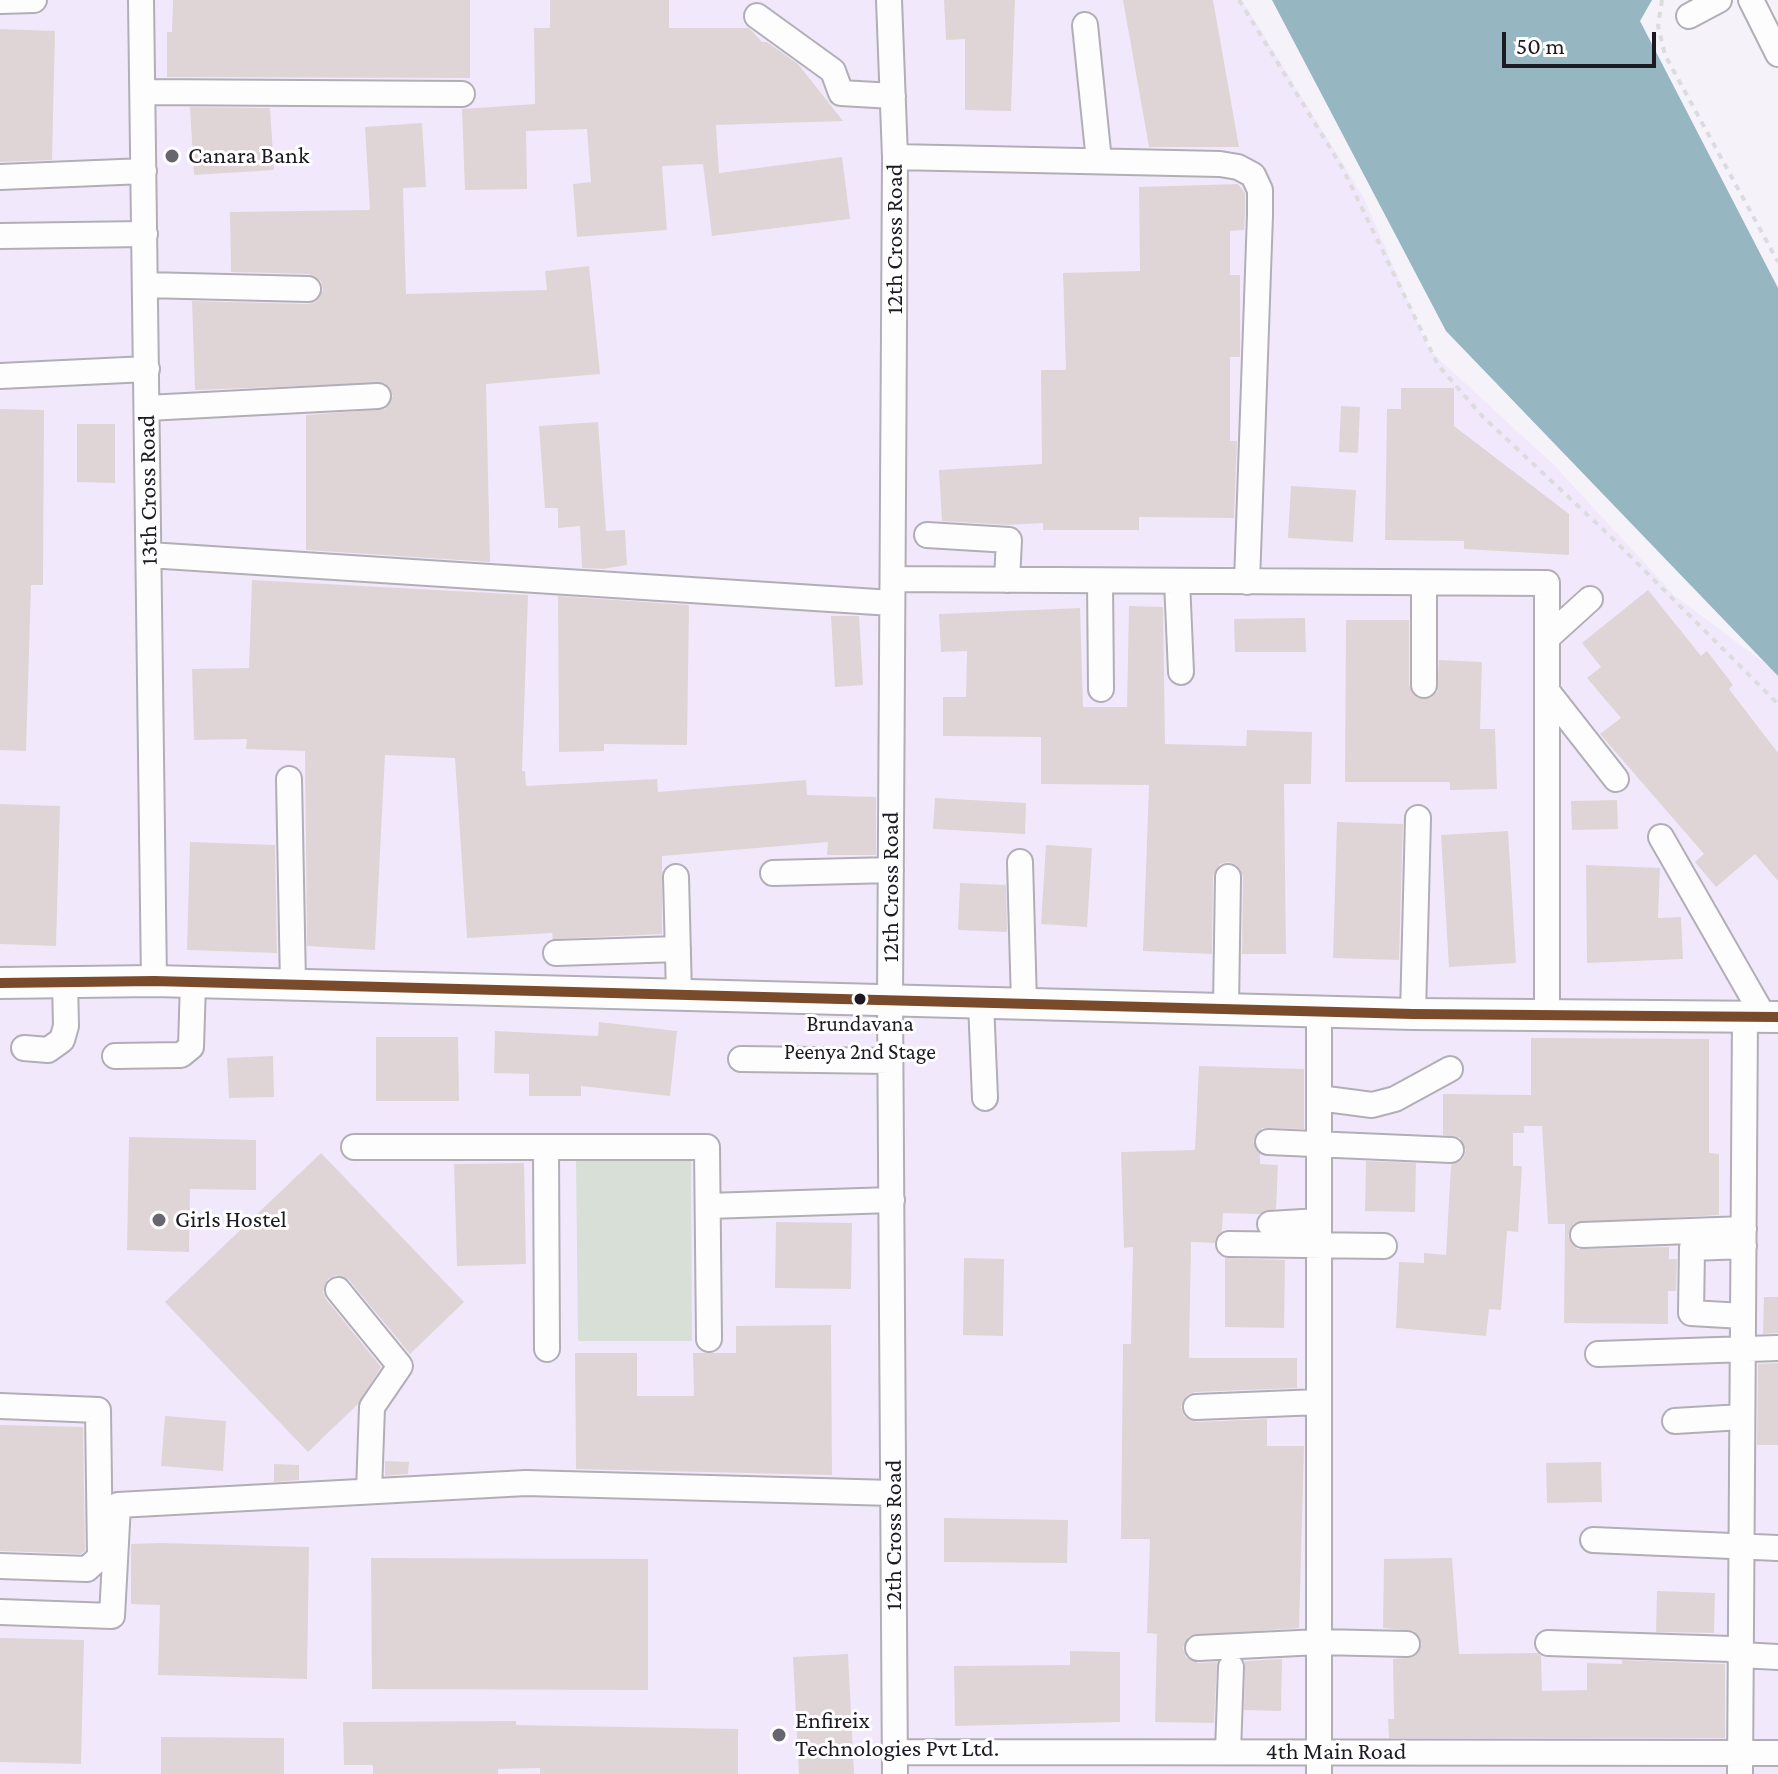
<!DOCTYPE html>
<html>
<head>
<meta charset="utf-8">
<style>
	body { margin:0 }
	#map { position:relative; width:1778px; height:1774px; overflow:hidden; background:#f5f2fa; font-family:"Crimson Pro",serif }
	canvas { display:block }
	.scale { position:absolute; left:1502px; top:32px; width:154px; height:36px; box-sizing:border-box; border:4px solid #1d1922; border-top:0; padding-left:10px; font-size:24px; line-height:28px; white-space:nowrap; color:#1d1922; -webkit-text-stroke:6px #fefefe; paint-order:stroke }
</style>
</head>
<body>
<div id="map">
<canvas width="1778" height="1774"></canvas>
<div class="scale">50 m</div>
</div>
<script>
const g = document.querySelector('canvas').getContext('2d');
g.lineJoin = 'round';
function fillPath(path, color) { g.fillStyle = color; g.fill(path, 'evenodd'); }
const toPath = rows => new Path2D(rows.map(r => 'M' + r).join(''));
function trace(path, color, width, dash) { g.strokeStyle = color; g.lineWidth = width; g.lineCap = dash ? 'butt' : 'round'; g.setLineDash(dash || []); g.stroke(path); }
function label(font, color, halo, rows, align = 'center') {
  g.font = font + ' "Crimson Pro",serif'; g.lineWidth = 6; g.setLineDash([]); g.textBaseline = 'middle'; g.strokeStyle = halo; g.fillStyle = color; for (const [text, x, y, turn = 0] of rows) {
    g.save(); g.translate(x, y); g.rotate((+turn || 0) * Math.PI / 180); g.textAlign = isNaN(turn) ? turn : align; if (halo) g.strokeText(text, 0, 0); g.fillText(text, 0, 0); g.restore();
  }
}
fillPath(toPath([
	[0,0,1242,0,1364,198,1429,350,1554,465,1675,596,1778,673,1778,1774,0,1774]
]), '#f1e9fb');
fillPath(toPath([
	[691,1157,692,1341,578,1341,576,1159]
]), '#d7dfd6');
fillPath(toPath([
	[1272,0,1652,0,1640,21,1778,288,1778,676,1446,331]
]), '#96b6c1');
fillPath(toPath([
	[173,0,470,0,470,78,167,77,167,32,172,32],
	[550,0,669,0,669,28,749,28,762,42,767,42,798,64,843,121,716,125,719,173,842,157,850,219,712,236,703,164,662,166,667,230,577,237,573,184,591,182,587,129,526,131,527,189,465,190,462,109,535,104,534,28,550,28],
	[944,0,1015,0,1011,111,965,110,965,39,946,40],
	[1123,0,1213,0,1239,147,1149,147],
	[0,29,55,31,52,160,0,162],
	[190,107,270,108,274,170,194,175],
	[422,123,426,187,403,188,406,294,547,290,545,271,589,266,600,374,486,384,490,562,306,550,306,415,385,409,393,396,385,383,195,390,192,301,308,304,316,302,323,290,321,281,309,274,231,272,230,212,370,210,365,127],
	[1238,184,1245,193,1245,215,1244,230,1230,231,1230,275,1240,275,1240,357,1230,357,1230,441,1237,441,1234,518,1139,517,1139,530,1043,530,1043,523,1007,525,942,521,939,470,1042,464,1041,370,1066,370,1063,273,1140,271,1139,187],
	[1401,388,1454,388,1454,426,1569,514,1569,555,1464,549,1464,541,1385,540,1387,409,1401,409],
	[1341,406,1360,407,1358,453,1339,452],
	[0,409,44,410,43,585,31,585,26,751,0,750],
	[598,422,606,531,625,530,627,565,603,569,582,568,580,526,558,528,558,508,545,508,539,426],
	[77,424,115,424,115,483,77,482],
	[1291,486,1356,490,1353,542,1288,538],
	[252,580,528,595,522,771,525,771,526,786,657,779,658,792,806,780,807,795,876,797,876,855,827,855,828,842,662,856,662,934,553,939,552,933,467,938,455,758,385,755,375,950,307,946,305,751,246,749,247,739,194,740,192,669,249,668],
	[1648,590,1701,656,1707,651,1733,685,1729,689,1778,753,1778,881,1755,854,1716,887,1695,862,1704,854,1600,734,1621,718,1587,678,1601,667,1582,643],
	[558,596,689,605,687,745,604,744,604,751,559,752],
	[1129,606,1163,607,1165,744,1246,746,1247,730,1312,732,1311,784,1284,784,1286,954,1242,954,1243,876,1236,865,1229,862,1220,864,1213,876,1212,954,1143,951,1149,785,1041,784,1041,737,943,736,943,697,966,697,967,651,941,652,939,614,1080,608,1083,707,1127,707],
	[831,616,859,616,863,685,835,687],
	[1305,618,1306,652,1235,652,1234,619],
	[1346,620,1409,620,1409,685,1417,698,1431,698,1437,692,1439,660,1482,662,1480,729,1495,729,1497,789,1450,790,1450,782,1345,782],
	[935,798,1026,803,1025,834,933,829],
	[1617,800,1618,829,1572,830,1571,801],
	[0,804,60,806,56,946,0,944],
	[1337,822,1403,824,1399,960,1333,958],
	[1508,831,1516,963,1449,967,1441,835],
	[190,842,275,845,277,953,187,950],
	[1046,845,1092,848,1087,927,1041,924],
	[1586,865,1660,868,1658,918,1681,917,1683,959,1587,963],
	[960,883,1006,885,1007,932,958,930],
	[599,1022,677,1031,670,1096,581,1086,581,1096,529,1096,529,1074,494,1073,495,1031,598,1036],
	[376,1037,458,1037,459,1101,376,1101],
	[1531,1038,1709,1039,1709,1153,1719,1154,1719,1215,1574,1223,1568,1236,1577,1249,1669,1247,1669,1259,1677,1259,1676,1291,1668,1291,1668,1324,1564,1323,1565,1224,1548,1224,1542,1126,1524,1126,1524,1133,1513,1133,1513,1166,1522,1166,1518,1232,1507,1231,1501,1310,1489,1309,1486,1336,1396,1328,1399,1262,1424,1263,1424,1253,1446,1255,1451,1165,1463,1159,1466,1150,1460,1138,1443,1135,1443,1094,1531,1095],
	[273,1056,274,1097,229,1098,227,1058],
	[1199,1066,1304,1069,1304,1129,1262,1128,1253,1141,1260,1154,1260,1164,1278,1165,1276,1209,1259,1214,1223,1213,1222,1231,1214,1243,1191,1242,1189,1358,1297,1358,1297,1388,1195,1392,1187,1395,1181,1407,1184,1416,1196,1422,1267,1419,1267,1446,1304,1446,1299,1628,1189,1636,1183,1648,1186,1657,1198,1663,1217,1662,1214,1723,1155,1722,1157,1634,1147,1633,1150,1539,1121,1539,1123,1344,1131,1344,1133,1247,1124,1248,1121,1152,1195,1150],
	[129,1137,256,1140,256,1190,190,1189,189,1252,127,1250],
	[321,1153,464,1302,410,1354,349,1280,336,1275,328,1279,323,1292,326,1299,381,1367,358,1404,308,1452,165,1302],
	[1366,1161,1416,1163,1415,1212,1365,1211],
	[524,1163,526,1264,457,1266,454,1164],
	[776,1222,852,1223,851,1289,775,1288],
	[964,1258,1004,1259,1003,1336,963,1335],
	[1225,1258,1285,1260,1284,1328,1225,1327],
	[1764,1297,1778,1297,1778,1333,1763,1334],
	[831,1325,832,1475,576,1469,575,1353,637,1353,637,1396,694,1396,693,1353,736,1353,736,1326],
	[1778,1363,1778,1445,1757,1445,1758,1364],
	[165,1416,226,1421,223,1471,161,1466],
	[0,1425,83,1427,85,1551,81,1554,0,1551],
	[385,1461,409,1462,408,1474,385,1476],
	[1601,1462,1602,1502,1547,1503,1546,1463],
	[274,1464,299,1465,299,1480,274,1482],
	[944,1518,1068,1520,1067,1563,944,1562],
	[161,1543,309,1547,307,1679,158,1675,160,1605,131,1604,131,1544],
	[371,1558,648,1559,648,1690,372,1689],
	[1452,1558,1459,1654,1538,1653,1541,1656,1542,1691,1587,1690,1587,1663,1622,1664,1622,1660,1725,1664,1725,1738,1389,1738,1388,1719,1394,1719,1393,1659,1413,1657,1422,1644,1414,1631,1383,1628,1384,1559],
	[1657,1591,1715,1593,1714,1633,1656,1632],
	[0,1638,84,1640,81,1764,0,1762],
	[1070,1651,1120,1652,1120,1722,955,1726,954,1666,1070,1665],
	[848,1654,854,1774,799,1774,793,1657],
	[1282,1659,1281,1711,1244,1710,1245,1661],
	[516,1721,516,1725,738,1729,738,1774,540,1774,540,1768,498,1769,498,1774,373,1774,373,1765,344,1765,343,1722],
	[161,1737,284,1738,284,1774,161,1774]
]), '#dfd5d7');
const minor = toPath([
	[141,0,154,981],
	[889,0,895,157,890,1001,895,1774],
	[1751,0,1778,54],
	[0,1,34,0],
	[757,16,833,71,841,93,893,96],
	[1689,16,1719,0],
	[1085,25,1099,161],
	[143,92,462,94],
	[895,157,1220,164,1238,167,1253,175,1260,190,1260,215,1247,582],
	[0,177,144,171],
	[0,236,145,234],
	[145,285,308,289],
	[0,376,147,369],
	[147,408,378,396],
	[927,535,1009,540,1007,580],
	[149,555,892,603],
	[893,579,1547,583,1547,1013],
	[1100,581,1101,689],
	[1177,581,1181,672],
	[1424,583,1424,685],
	[1547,638,1590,599],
	[1547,691,1616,779],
	[289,779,293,984],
	[1661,837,1764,1017],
	[1020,862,1024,1003],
	[773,873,891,870],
	[676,877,679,995],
	[556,953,678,949],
	[981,1003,985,1098],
	[1226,1007,1228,877],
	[1413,1014,1418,818],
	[24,1048,48,1050,62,1040,66,1026,65,982],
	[115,1056,181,1055,191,1047,193,982],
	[741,1059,890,1061],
	[1319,1098,1372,1105,1395,1099,1450,1069],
	[1268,1142,1451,1150],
	[354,1147,546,1147],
	[708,1206,892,1200],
	[1270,1224,1319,1221],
	[1583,1235,1744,1229],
	[1229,1244,1384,1246],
	[338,1290,400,1366,372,1407,369,1491],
	[1743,1316,1691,1313,1692,1248,1744,1246],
	[547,1349,546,1147,707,1147,709,1339],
	[1598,1354,1778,1348],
	[0,1406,98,1410,100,1557,87,1569,0,1566],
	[1196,1407,1319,1402],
	[1675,1421,1742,1417],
	[1593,1540,1778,1548],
	[0,1612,112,1616,118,1505,526,1483,893,1493],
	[1548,1643,1731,1649,1741,1655,1778,1657],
	[1198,1648,1319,1642,1407,1644],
	[895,1752,1778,1753],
	[1228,1752,1231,1667],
	[1319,1774,1319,1009],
	[1740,1774,1745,1016]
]);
const major = toPath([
	[0,983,154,981,1413,1014,1778,1017]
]);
trace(minor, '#b1aeb6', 28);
trace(major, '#b1aeb6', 34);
trace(toPath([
	[1239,0,1343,169,1438,365,1483,417,1609,535,1778,704],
	[1662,0,1658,26,1665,55,1778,262]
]), '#dcdcde', 4, [6, 6]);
trace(minor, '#fefdfe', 24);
trace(major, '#fefdfe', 30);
trace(toPath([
	[0,983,154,981,1413,1014,1778,1017]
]), '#7a4b2a', 10);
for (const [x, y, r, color] of [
	[172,156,8,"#69656e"],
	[860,999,7,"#1d1922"],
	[159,1220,8,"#69656e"],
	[779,1735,8,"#69656e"]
]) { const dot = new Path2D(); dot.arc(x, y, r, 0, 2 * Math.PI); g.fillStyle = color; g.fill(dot); trace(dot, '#fefefe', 3); }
label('22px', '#1d1922', '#fefefe', [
	["Brundavana",860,1024],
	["Peenya 2nd Stage",860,1052]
]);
label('24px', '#1d1922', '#fefefe', [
	["Canara Bank",188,156],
	["Girls Hostel",175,1220],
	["Enfireix",795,1721],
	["Technologies Pvt Ltd.",795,1749]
], 'left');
label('24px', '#1d1922', '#fefefe', [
	["12th Cross Road",895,239,-90],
	["13th Cross Road",148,490,-91],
	["12th Cross Road",891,887,-90],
	["12th Cross Road",894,1535,-90],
	["4th Main Road",1336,1752]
]);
</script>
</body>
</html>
